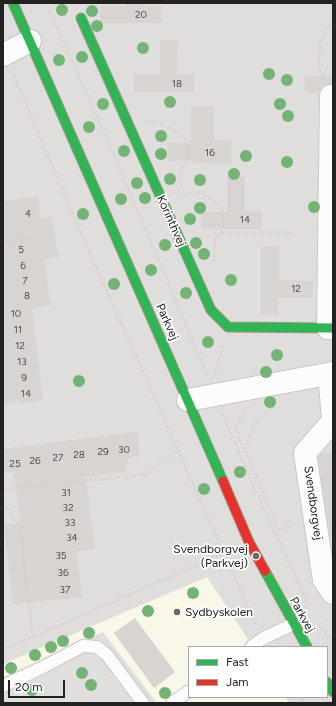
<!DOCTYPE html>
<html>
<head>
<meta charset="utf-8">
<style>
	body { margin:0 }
	#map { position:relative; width:336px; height:706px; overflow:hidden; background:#f0eeeb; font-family:Figtree,sans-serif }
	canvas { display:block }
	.frame { position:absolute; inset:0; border:4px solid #222; pointer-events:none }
	.legend { position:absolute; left:188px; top:646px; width:140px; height:52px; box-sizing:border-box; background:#fff; border:1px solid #a7a7a7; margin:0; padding:5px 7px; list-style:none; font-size:12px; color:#222 }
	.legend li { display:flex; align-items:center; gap:8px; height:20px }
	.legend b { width:20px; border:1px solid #a7a7a7 }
	.scale { position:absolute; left:8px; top:680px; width:57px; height:18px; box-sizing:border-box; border:2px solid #222; border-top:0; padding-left:5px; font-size:12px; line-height:14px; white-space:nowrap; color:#222; -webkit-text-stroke:3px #fff; paint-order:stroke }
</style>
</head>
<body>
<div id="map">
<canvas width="336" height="706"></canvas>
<div class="frame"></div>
<ul class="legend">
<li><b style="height:5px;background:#30b455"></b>Fast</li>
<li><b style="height:5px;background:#e5322d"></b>Jam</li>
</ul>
<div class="scale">20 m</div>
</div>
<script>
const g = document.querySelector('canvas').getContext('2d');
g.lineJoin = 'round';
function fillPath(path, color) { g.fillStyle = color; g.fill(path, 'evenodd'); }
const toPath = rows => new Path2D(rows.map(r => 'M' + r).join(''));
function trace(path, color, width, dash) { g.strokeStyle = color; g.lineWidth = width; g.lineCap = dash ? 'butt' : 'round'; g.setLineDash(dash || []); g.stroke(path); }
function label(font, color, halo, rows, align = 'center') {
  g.font = font + ' Figtree,sans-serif'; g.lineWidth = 3.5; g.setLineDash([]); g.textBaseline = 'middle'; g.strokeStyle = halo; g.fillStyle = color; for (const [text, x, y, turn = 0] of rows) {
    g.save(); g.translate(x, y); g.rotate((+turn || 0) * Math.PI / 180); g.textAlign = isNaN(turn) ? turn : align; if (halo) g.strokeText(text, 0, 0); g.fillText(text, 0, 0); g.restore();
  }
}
fillPath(toPath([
	[3,3,333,3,333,703,3,703],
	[189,647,327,647,327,697,189,697]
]), '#dfdedc');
fillPath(toPath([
	[207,577,253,647,189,647,189,697,285,697,289,703,3,703,3,664]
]), '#f8f7e8');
fillPath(toPath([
	[303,95,322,95,322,175,304,176],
	[103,632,157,703,3,703,3,677]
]), '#e0dfde');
fillPath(toPath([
	[126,3,144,3,144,6,161,6,161,23,100,23,100,6,126,6],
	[160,40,178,40,177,74,194,74,194,92,134,92,134,74,160,74],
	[305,76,333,76,333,84,325,85,320,89,319,93,305,93],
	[191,106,214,106,214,140,231,140,231,164,191,163,191,160,168,161,167,143,191,143],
	[227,177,245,177,245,211,262,211,262,229,202,229,201,212,227,212],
	[38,196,40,218,52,217,58,257,44,259,50,306,32,308,43,400,19,404,18,402,3,404,3,201],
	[261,246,279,246,279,280,313,281,313,298,278,298,278,315,261,315],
	[137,432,140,456,128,458,128,464,126,464,127,472,86,477,95,549,76,551,82,597,13,604,4,525,21,523,14,472,3,474,3,449],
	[333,452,333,535,330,535,318,457,321,454],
	[135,618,175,672,154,688,114,633]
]), '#d7d4d2');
const lane = toPath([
	[251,647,262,639,293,624],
	[3,686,45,666,83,646,97,647,107,655,143,703],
	[172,703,189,691]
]);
const street = toPath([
	[3,55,30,41],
	[328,328,331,96],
	[329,374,333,418],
	[188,400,333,373],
	[333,421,305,453,324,580,333,593]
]);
const fast = toPath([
	[13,3,223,481],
	[81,18,211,310,228,327,333,328],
	[265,571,307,647],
	[327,682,333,692]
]);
const jam = toPath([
	[223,481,249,542,265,571]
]);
trace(lane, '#c9c8c7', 14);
trace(street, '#c9c8c7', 24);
trace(fast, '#999a82', 11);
trace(jam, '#999a82', 11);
trace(toPath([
	[46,3,109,143,208,377],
	[13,73,85,242,256,625],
	[325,78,325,76,319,69,320,43,333,20],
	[149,123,153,121,164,125,175,130,188,142,188,163,181,169,181,188],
	[182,194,202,193,222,207,223,222,222,233,215,238,214,264],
	[222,233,294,233],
	[3,242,37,237],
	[215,375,223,345],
	[223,414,253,485,308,603],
	[240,440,279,530,296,523],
	[235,443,240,440,235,427,246,410],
	[246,453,246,446,255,424,264,414,274,406],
	[3,490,147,474,178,449],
	[3,503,20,527,33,637],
	[319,623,333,645],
	[3,650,231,550],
	[300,697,304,703]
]), '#dccecd', 2.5, [2, 2]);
trace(lane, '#fdfcfc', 12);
trace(street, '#fdfcfc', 22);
trace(fast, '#30b455', 9);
trace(jam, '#e5322d', 9);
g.fillStyle = '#73b476';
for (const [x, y] of [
	[62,10],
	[92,11],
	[97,26],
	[143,48],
	[82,57],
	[59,60],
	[269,74],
	[287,80],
	[170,102],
	[103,104],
	[280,104],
	[288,116],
	[89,127],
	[161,136],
	[124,151],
	[161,154],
	[246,156],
	[287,162],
	[234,174],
	[170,179],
	[200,180],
	[137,183],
	[145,198],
	[121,199],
	[314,207],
	[200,208],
	[83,214],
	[190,219],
	[196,243],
	[165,245],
	[204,254],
	[151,270],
	[231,280],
	[114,284],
	[186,293],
	[208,342],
	[277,355],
	[266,372],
	[79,381],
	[270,402],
	[240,472],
	[204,489],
	[193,593],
	[148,611],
	[89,633],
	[63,641],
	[51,647],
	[35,655],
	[11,668],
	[82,673],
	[91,685],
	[32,690],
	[165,693]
]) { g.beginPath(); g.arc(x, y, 6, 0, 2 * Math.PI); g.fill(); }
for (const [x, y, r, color] of [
	[256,556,4,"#6a6968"],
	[177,612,4,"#6a6968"]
]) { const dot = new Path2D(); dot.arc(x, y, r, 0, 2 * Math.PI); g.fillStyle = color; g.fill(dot); trace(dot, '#fff', 1.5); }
label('10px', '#4f4e4e', null, [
	["20",141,15],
	["18",177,84],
	["16",210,153],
	["4",28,214],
	["14",245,220],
	["5",21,250],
	["6",23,266],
	["7",25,281],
	["12",296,289],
	["8",27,296],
	["10",16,314],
	["11",18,330],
	["12",20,346],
	["13",22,362],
	["9",24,378],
	["14",26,394],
	["30",124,450],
	["29",103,452],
	["28",79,455],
	["27",58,458],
	["26",35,461],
	["25",15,464],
	["31",66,493],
	["32",68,508],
	["33",70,523],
	["34",72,538],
	["35",61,556],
	["36",63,573],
	["37",65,590]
]);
label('12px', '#222', '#fff', [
	["Korinthvej",171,221,66],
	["Parkvej",167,322,66],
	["Svendborgvej",313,503,82],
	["Parkvej",302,615,61]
]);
label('12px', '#222', '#fff', [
	["Svendborgvej",248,549],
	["(Parkvej)",248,563],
	["Sydbyskolen",185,612,"left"]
], 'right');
</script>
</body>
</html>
